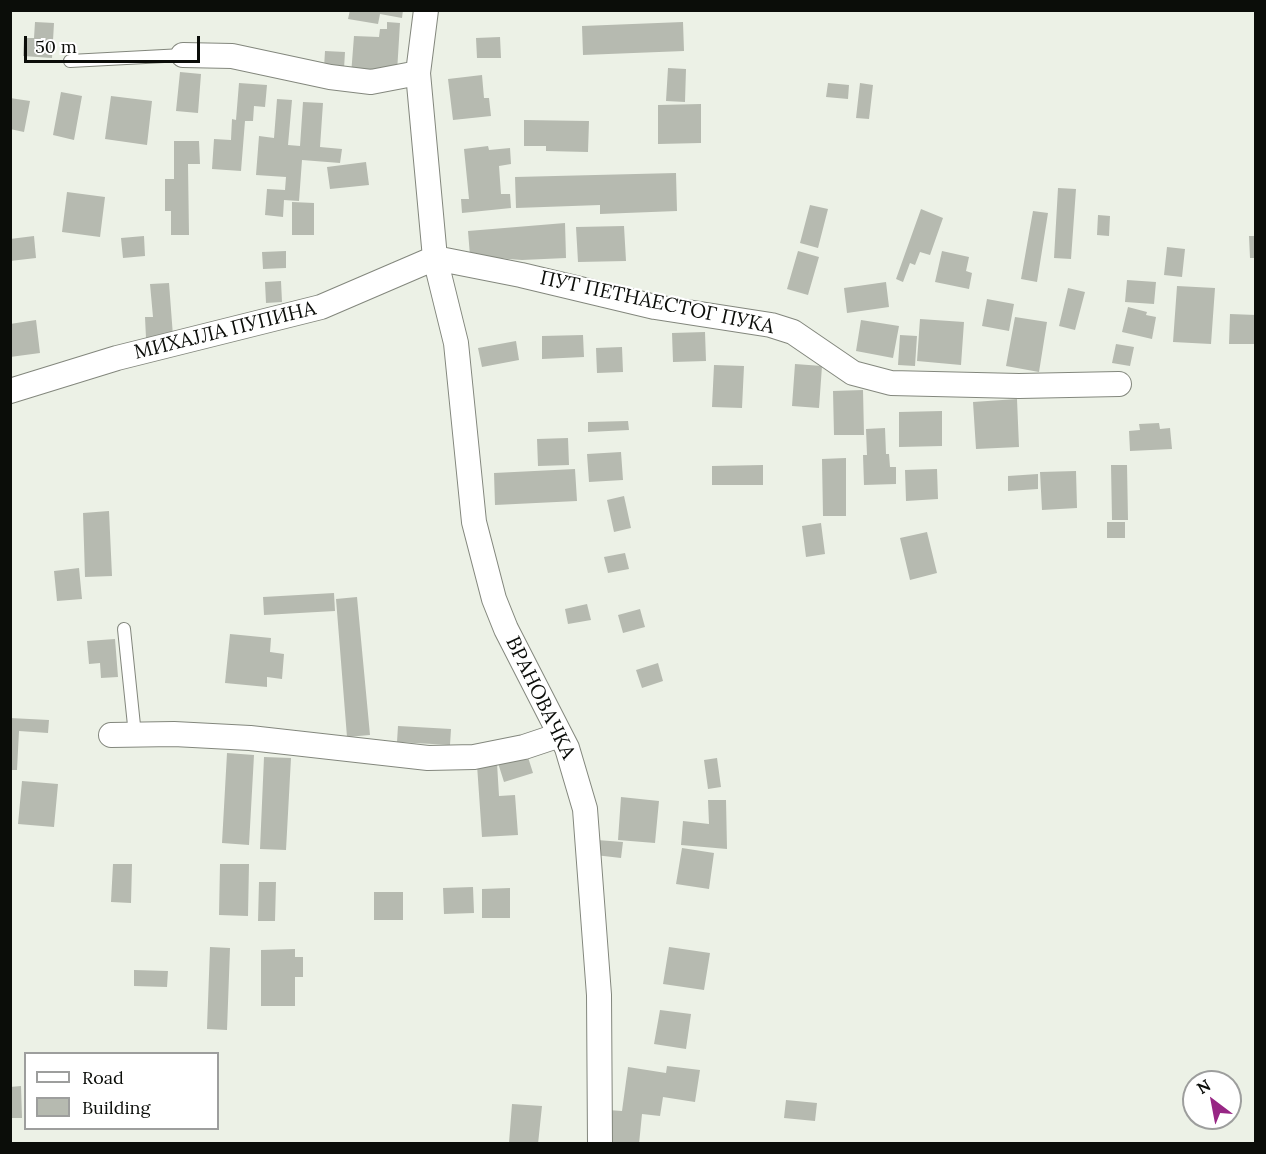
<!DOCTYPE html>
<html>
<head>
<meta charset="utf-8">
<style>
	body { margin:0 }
	#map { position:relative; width:1266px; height:1154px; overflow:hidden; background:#ecf1e6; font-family:Lora,serif }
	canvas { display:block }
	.frame { position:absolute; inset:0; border:12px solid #0b0d09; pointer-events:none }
	.legend { position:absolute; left:24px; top:1052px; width:195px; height:78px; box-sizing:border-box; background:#fff; border:2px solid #9d9e9d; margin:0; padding:8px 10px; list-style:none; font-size:18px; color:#0b0d09 }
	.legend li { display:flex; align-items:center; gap:12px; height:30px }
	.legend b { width:30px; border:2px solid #9d9e9d }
	.north { position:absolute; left:1182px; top:1070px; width:60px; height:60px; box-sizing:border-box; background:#fff; border:2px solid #9d9e9d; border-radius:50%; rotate:328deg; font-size:16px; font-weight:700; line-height:24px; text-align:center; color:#0b0d09 }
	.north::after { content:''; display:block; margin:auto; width:21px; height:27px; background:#972684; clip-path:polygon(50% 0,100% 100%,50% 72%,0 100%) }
	.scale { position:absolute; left:24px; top:36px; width:176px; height:27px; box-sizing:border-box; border:3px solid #0b0d09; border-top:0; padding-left:8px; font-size:18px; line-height:21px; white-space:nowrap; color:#0b0d09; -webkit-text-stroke:4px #fff; paint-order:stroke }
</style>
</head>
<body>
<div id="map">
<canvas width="1266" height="1154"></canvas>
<div class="frame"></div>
<ul class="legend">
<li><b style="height:8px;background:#fff"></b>Road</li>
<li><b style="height:16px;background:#b6bab0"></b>Building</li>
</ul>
<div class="north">N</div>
<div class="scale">50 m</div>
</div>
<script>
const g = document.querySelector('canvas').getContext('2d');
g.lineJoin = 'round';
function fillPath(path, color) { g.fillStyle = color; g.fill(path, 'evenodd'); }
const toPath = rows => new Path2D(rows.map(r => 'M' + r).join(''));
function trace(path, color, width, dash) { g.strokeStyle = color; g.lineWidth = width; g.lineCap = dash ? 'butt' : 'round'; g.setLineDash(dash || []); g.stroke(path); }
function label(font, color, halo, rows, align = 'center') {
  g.font = font + ' Lora,serif'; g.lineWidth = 4.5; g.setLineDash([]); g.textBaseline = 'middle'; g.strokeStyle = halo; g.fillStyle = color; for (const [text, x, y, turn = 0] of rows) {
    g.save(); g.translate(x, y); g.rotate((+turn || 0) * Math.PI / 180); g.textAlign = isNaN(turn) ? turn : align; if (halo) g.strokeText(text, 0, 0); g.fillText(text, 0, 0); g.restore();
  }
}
fillPath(toPath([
	[350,10,403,10,402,18,380,14,378,24,348,19],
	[35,22,54,23,52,58,23,56,24,38,34,38],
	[387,22,400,23,397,72,351,75,354,36,379,37,380,29,387,29],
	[683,22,684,51,583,55,582,26],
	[500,37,501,58,477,58,476,38],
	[325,51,345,52,344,69,324,68],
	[668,68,686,69,685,102,666,101],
	[180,72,201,74,198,113,176,111],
	[482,75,484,98,489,98,491,116,453,120,448,79],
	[239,83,267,85,265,107,254,106,253,121,245,121,241,171,212,169,214,139,231,140,232,119,236,120],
	[828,83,849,85,848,99,826,97],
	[860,83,873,85,869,119,856,118],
	[61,92,82,96,74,140,53,135],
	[111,96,152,101,147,145,105,139],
	[10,98,30,101,24,132,10,129],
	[277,99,292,100,288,145,300,146,303,102,323,103,320,147,342,149,340,163,302,160,299,201,284,200,283,217,265,215,267,189,285,190,286,177,256,175,259,136,274,138],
	[701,104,701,143,658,144,658,105],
	[524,120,589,121,588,152,546,151,546,146,524,146],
	[174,141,199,141,200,164,188,164,189,235,171,235,171,211,165,211,165,179,174,179],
	[488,146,489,150,510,148,511,164,499,166,501,194,510,194,511,208,462,213,461,199,469,199,464,149],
	[366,162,369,185,330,189,327,167],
	[676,173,677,211,600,214,600,205,516,208,515,177],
	[1058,188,1076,189,1071,259,1054,258],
	[67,192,105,197,100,237,62,232],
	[292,202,314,203,314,235,292,235],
	[810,205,828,209,818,248,800,243],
	[921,209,943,218,930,255,920,252,915,265,910,263,903,282,896,279],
	[1033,211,1048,213,1037,282,1021,279],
	[1098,215,1110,216,1109,236,1097,235],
	[565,223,566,258,522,260,470,256,468,231],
	[624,226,626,261,578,262,576,227],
	[34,236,36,258,10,261,10,239],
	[144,236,145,256,123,258,121,238],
	[1249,236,1256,236,1256,258,1250,258],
	[1167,247,1185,249,1182,277,1164,275],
	[286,251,286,268,263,269,262,252],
	[798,251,819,257,808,295,787,289],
	[942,251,969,257,966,271,972,273,969,289,935,282],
	[1127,280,1156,282,1154,304,1125,302],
	[281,281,282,302,266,303,265,282],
	[886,282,889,307,847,313,844,288],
	[169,283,173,336,146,338,145,317,153,317,150,284],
	[1177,286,1215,288,1211,344,1173,342],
	[1068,288,1085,292,1075,330,1059,326],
	[987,299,1014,304,1009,331,982,326],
	[1128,307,1147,312,1146,315,1156,317,1152,339,1122,332],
	[1230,314,1256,315,1255,344,1229,344],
	[1015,317,1047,322,1039,372,1006,366],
	[920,319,964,322,961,365,917,361],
	[36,320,40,353,10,357,10,324],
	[861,320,899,326,893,358,856,351],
	[705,332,706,361,673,362,672,333],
	[583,335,584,357,542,359,542,336],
	[900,335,917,336,915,366,898,365],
	[516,341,519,360,482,367,478,348],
	[1116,344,1134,347,1130,366,1112,363],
	[622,347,623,372,597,373,596,348],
	[795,364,822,366,819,408,792,406],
	[714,365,744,366,742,408,712,407],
	[863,390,864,435,834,435,833,391],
	[1017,399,1019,447,976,449,973,402],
	[942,411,942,446,899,447,899,412],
	[628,421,629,430,588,432,588,422],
	[1159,423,1160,429,1170,428,1172,449,1130,451,1129,431,1140,430,1139,424],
	[885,428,886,454,889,454,890,467,896,467,896,484,864,485,863,455,867,455,866,429],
	[568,438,569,465,538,466,537,439],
	[621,452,623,480,589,482,587,454],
	[846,458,846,516,823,516,822,459],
	[763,465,763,485,712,485,712,466],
	[1111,465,1127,465,1128,520,1112,520],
	[575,469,577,501,495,505,494,473],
	[937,469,938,499,906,501,905,470],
	[1076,471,1077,508,1042,510,1040,472],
	[1038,474,1038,489,1008,491,1008,476],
	[624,496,631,528,614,532,607,500],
	[109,511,112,576,85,577,83,513],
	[1107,522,1125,522,1125,538,1107,538],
	[821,523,825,554,806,557,802,526],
	[927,532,937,573,910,580,900,538],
	[625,553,629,569,608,573,604,557],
	[79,568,82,599,57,601,54,571],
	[334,593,335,611,264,615,263,597],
	[357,597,370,735,347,737,336,599],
	[587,604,591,620,568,624,565,609],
	[640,609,645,627,623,633,618,615],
	[230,634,271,638,270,652,284,654,282,679,267,677,267,687,225,683],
	[115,639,118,677,101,678,100,663,89,664,87,641],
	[658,663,663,681,642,688,636,670],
	[10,718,49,720,48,733,19,731,17,770,10,770],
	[398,726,451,729,450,745,397,742],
	[227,753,254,755,249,845,222,843],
	[527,754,533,773,504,782,498,763],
	[264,757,291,758,286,850,260,849],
	[717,758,721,787,708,789,704,760],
	[497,763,499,796,515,795,518,835,482,837,477,765],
	[22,781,58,784,54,827,18,824],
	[621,797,659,801,655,843,618,840],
	[708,800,726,800,727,849,681,845,683,821,709,824],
	[597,840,623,842,621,858,595,855],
	[682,848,714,853,709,889,676,884],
	[113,864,132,864,131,903,111,902],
	[220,864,249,864,248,916,219,915],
	[259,882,276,882,275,921,258,921],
	[473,887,474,913,444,914,443,888],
	[510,888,510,918,482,918,482,889],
	[374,892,403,892,403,920,374,920],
	[210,947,230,948,227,1030,207,1029],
	[669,947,710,953,704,990,663,984],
	[295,949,295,957,303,957,303,977,295,977,295,1006,261,1006,261,950],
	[134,970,168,971,167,987,134,986],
	[660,1010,691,1014,686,1049,654,1044],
	[667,1066,700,1070,695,1102,663,1097,660,1116,642,1114,639,1144,605,1143,608,1110,622,1111,628,1067,666,1073],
	[21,1086,22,1118,10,1118,10,1087],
	[786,1100,817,1103,815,1121,784,1118],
	[512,1104,542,1106,538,1144,509,1143]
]), '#b6bab0');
const lane = toPath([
	[70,61,183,55],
	[124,629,135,735]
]);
const street = toPath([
	[426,10,418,73,435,258,456,343,474,522,494,599,506,629,567,748,585,809,599,995,600,1144],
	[183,55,232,56,330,77,371,82,418,73],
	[435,258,521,275,655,307,771,325,793,332,853,373,891,383,1019,386,1119,384],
	[10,391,117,358,321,307,435,258],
	[111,735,174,734,250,738,428,758,474,757,524,747,560,735]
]);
trace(lane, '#83877d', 14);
trace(street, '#83877d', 26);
trace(lane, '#fff', 12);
trace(street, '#fff', 24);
label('20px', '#0b0d09', '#fff', [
	["ПУТ ПЕТНАЕСТОГ ПУКА",657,303,12],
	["МИХАЈЛА ПУПИНА",225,331,-14],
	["ВРАНОВАЧКА",540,698,64]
]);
</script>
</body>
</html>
